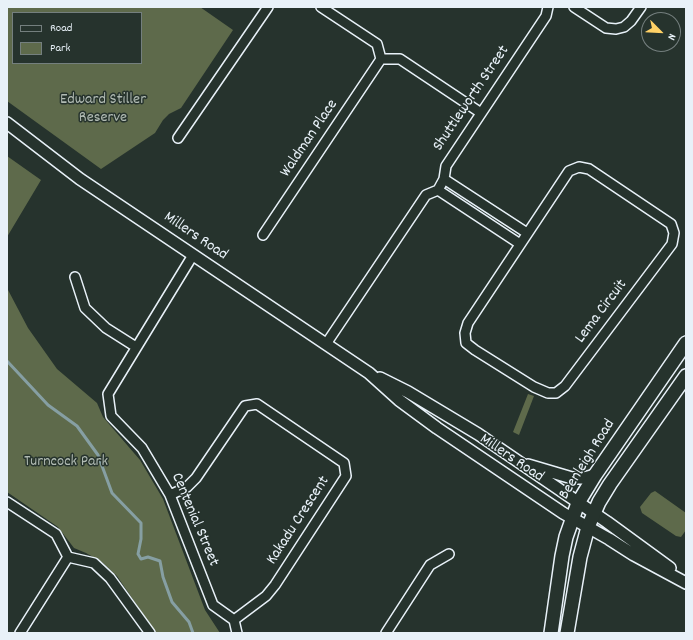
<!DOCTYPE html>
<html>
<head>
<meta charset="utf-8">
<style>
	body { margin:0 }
	#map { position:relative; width:693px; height:640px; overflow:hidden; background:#26332d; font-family:Dekko,sans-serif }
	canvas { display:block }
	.frame { position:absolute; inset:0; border:8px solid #e8f1f8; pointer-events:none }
	.legend { position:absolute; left:12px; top:12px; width:130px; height:52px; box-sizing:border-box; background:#26332d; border:1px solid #747f7e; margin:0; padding:5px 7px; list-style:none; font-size:12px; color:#e8f1f8 }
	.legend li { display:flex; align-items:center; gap:8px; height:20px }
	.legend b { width:20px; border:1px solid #747f7e }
	.north { position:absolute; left:641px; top:12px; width:40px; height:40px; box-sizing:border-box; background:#26332d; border:1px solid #747f7e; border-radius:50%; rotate:114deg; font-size:11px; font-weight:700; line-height:16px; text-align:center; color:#e8f1f8 }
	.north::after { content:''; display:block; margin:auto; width:14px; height:18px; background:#ffd166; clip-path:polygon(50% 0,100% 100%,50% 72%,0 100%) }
</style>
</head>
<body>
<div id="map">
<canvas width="693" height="640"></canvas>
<div class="frame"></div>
<ul class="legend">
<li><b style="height:5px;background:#26332d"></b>Road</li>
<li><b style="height:11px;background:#5e6a4b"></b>Park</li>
</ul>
<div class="north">N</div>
</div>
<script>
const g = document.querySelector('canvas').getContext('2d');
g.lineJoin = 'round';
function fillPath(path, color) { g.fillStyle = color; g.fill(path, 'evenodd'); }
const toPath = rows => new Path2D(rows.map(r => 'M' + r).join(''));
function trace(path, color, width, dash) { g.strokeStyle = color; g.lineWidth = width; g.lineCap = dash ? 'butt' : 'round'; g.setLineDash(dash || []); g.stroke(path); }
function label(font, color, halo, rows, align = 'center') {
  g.font = font + ' Dekko,sans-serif'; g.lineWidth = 3; g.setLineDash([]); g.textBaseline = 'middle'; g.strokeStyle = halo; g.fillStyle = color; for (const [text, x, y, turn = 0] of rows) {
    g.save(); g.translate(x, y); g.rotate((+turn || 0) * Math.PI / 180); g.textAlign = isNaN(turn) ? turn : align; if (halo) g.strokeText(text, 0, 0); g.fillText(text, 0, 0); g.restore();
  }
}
fillPath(toPath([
	[7,7,200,7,233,30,181,108,169,114,163,120,155,133,101,169,7,101],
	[13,13,141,13,141,63,13,63],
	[7,156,41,180,7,237],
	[7,288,28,328,57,369,97,403,103,417,140,460,163,499,205,610,220,633,156,633,117,576,102,562,86,553,74,548,58,527,7,492],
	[528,394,534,396,519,435,513,432],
	[655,491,686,513,686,530,681,537,676,536,642,513,640,507,651,493]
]), '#5e6a4b');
trace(toPath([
	[7,361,48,405,77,426,98,455,112,493,141,523,141,539,138,554,141,559,148,557,160,561,163,577,172,602,189,622,193,633]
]), '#869fa3', 3);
const minor = toPath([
	[321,7,377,44,381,59,400,59,481,113],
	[574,7,606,28,616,29,624,27,631,21,641,7],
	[178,138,268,7],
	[579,167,589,169,671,224,674,233,672,244,565,386,556,393,548,393,534,387,475,350,466,343,465,333,468,323,569,171,579,167],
	[444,179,527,233],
	[438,190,520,244],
	[263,235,381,59],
	[193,255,108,394,111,416,142,448,170,495,213,605,234,620,237,633],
	[75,277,85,308,106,328,136,347],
	[326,344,426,195,438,190,444,179,446,166,546,16,548,7],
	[170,495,187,487,196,478,245,406,257,404,344,463,346,476,275,585,266,596,234,620],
	[7,502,56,534,68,557,94,563,110,578,150,633],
	[20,633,68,557],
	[386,633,430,565,449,554]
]);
const tertiary = toPath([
	[7,123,80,179,369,373,399,400,437,428,563,513,609,539,634,555,686,583],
	[380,378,408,392,478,434,607,522,670,568],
	[528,465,572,478,584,478,595,475]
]);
const secondary = toPath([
	[551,633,562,556,566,537,578,503,595,475,686,343],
	[567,633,580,557,588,527,599,502,610,484,686,376]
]);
trace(minor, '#e8f1f8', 12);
trace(tertiary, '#e8f1f8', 14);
trace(secondary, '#e8f1f8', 16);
trace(minor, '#26332d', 9);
trace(tertiary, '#26332d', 11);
trace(secondary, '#26332d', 13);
label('16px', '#e8f1f8', '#26332d', [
	["Shuttleworth Street",472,99,-56],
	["Waldman Place",310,139,-56],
	["Millers Road",195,237,34],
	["Lema Circuit",602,312,-53],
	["Millers Road",511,459,34],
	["Beenleigh Road",588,460,-58],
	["Centenial Street",194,520,67],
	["Kakadu Crescent",299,521,-57]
]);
label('16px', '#b1bbb3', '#26332d', [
	["Edward Stiller",103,101],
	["Reserve",103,119],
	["Turncock Park",66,463]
]);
</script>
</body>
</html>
